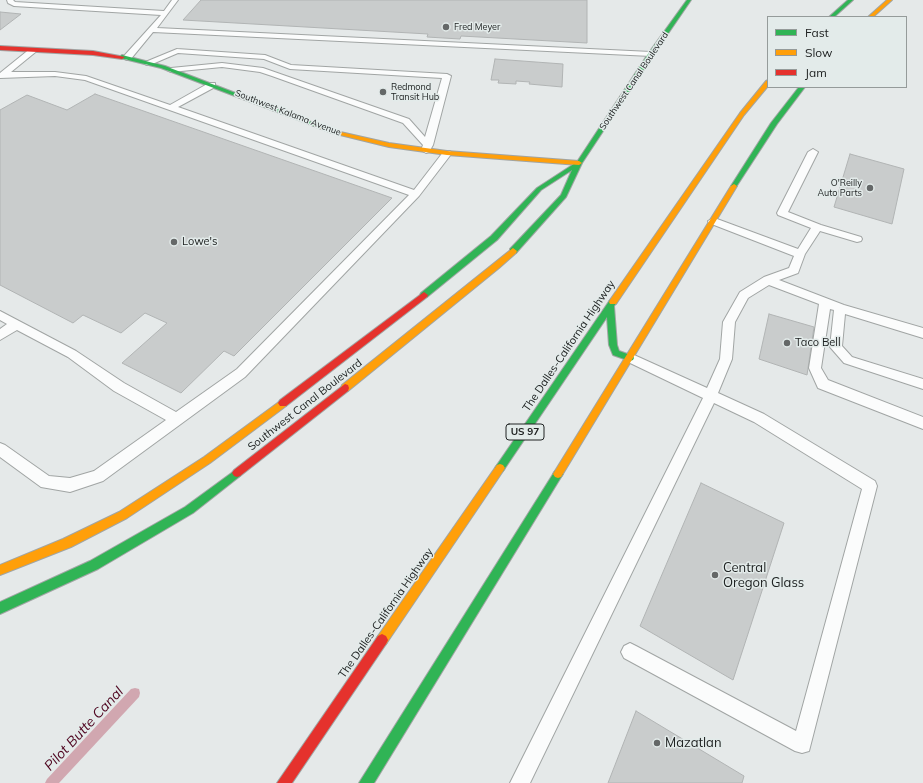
<!DOCTYPE html>
<html>
<head>
<meta charset="utf-8">
<style>
	body { margin:0 }
	#map { position:relative; width:923px; height:783px; overflow:hidden; background:#e5e9e9; font-family:Mulish,sans-serif }
	canvas { display:block }
	.legend { position:absolute; left:767px; top:16px; width:140px; height:72px; box-sizing:border-box; background:#e3ebea; border:1px solid #959b9a; margin:0; padding:5px 7px; list-style:none; font-size:12px; color:#202323 }
	.legend li { display:flex; align-items:center; gap:8px; height:20px }
	.legend b { width:20px; border:1px solid #959b9a }
</style>
</head>
<body>
<div id="map">
<canvas width="923" height="783"></canvas>
<ul class="legend">
<li><b style="height:5px;background:#30b455"></b>Fast</li>
<li><b style="height:5px;background:#ff9f0a"></b>Slow</li>
<li><b style="height:5px;background:#e5322d"></b>Jam</li>
</ul>
</div>
<script>
const g = document.querySelector('canvas').getContext('2d');
g.lineJoin = 'round';
const toPath = rows => new Path2D(rows.map(r => 'M' + r).join(''));
function fillPath(path, color) { g.fillStyle = color; g.fill(path, 'evenodd'); }
function trace(path, color, width, dash) { g.strokeStyle = color; g.lineWidth = width; g.lineCap = dash ? 'butt' : 'round'; g.setLineDash(dash || []); g.stroke(path); }
function label(font, color, halo, rows, align = 'center') {
  g.font = font + ' Mulish,sans-serif'; g.lineWidth = 3; g.setLineDash([]); g.textBaseline = 'middle'; g.strokeStyle = halo; g.fillStyle = color; for (const [text, x, y, turn = 0] of rows) {
    g.save(); g.translate(x, y); g.rotate((+turn || 0) * Math.PI / 180); g.textAlign = isNaN(turn) ? turn : align; if (halo) g.strokeText(text, 0, 0); g.fillText(text, 0, 0); g.restore();
  }
}
fillPath(toPath([
	[135,688,139,689,140,693,139,697,59,783,45,783,47,779,131,689,135,688]
]), '#d1a7b0');
const building = toPath([
	[201,0,587,0,587,43,461,36,460,39,427,37,428,34,183,20,201,0],
	[0,12,21,14,0,30,0,12],
	[495,59,563,64,562,87,529,84,530,82,516,81,516,84,498,83,499,80,491,80,495,59],
	[95,94,392,198,234,356,224,351,181,393,122,363,167,323,145,313,121,333,83,315,73,323,0,285,0,110,27,95,67,110,95,94],
	[850,154,904,169,892,224,834,207,850,154],
	[769,314,814,327,807,375,759,359,769,314],
	[701,483,784,523,733,680,640,626,701,483],
	[636,711,744,776,742,783,608,783,636,711]
]);
fillPath(building, '#c9cccc');
trace(building, '#b1b4b4', 1);
const lane = toPath([
	[7,0,13,0,15,2,164,11,172,0,178,0,157,28,651,52,655,54,651,56,153,32,130,60,127,60,123,58,124,56,161,15,14,6,8,3,7,0],
	[31,48,37,48,38,50,11,72,55,72,86,76,170,105,209,83,215,83,215,87,178,107,414,190,444,151,450,151,452,153,419,196,245,377,103,481,70,492,41,487,0,457,0,443,5,445,49,476,70,478,94,471,166,420,114,391,68,357,17,330,0,340,0,329,7,324,0,320,0,311,76,351,124,383,176,412,237,369,409,195,85,80,55,76,0,78,0,73,31,48],
	[177,49,265,55,291,65,447,74,451,76,433,145,429,152,426,153,421,150,423,145,403,123,272,76,260,72,222,67,171,72,167,70,171,68,222,63,263,68,409,119,425,137,442,78,290,69,264,59,178,53,150,65,147,65,143,63,177,49],
	[813,149,818,152,788,212,821,225,861,237,862,239,861,241,857,242,820,231,805,254,798,273,779,280,844,305,923,328,923,338,845,314,842,346,852,357,923,379,923,389,844,363,830,347,834,310,830,309,821,368,828,380,923,417,923,429,818,388,809,368,819,304,769,285,748,298,735,322,732,359,718,393,764,414,875,481,877,486,809,751,802,753,795,751,624,658,621,652,624,646,630,643,636,646,796,731,862,489,754,422,714,403,530,783,510,783,703,398,626,361,624,358,626,355,630,353,634,355,707,388,720,359,723,322,740,292,764,277,789,268,794,256,709,223,708,221,713,218,717,219,798,249,811,228,778,215,777,213,808,152,813,149]
]);
const fast = toPath([
	[687,0,691,0,654,54,582,163,566,197,516,253,510,253,510,249,561,195,572,170,541,190,497,240,427,297,421,297,420,295,421,293,491,236,537,188,577,162,648,54,687,0],
	[848,0,853,0,834,17,829,17,848,0],
	[122,55,165,66,319,125,314,126,161,68,120,58,119,57,122,55],
	[799,87,805,87,777,124,736,187,732,187,731,186,771,123,799,87],
	[613,299,617,302,614,306,617,345,619,351,633,356,634,358,633,360,630,361,613,355,609,345,607,317,503,471,500,472,497,471,495,468,497,465,610,300,613,299],
	[237,469,240,470,242,473,240,476,193,513,98,569,0,614,0,602,90,561,185,507,237,469],
	[558,470,561,471,563,474,561,477,374,783,359,783,555,471,558,470]
]);
const slow = toPath([
	[887,0,892,0,873,17,868,17,887,0],
	[768,80,768,86,744,115,616,304,610,304,609,302,610,300,740,113,766,81,768,80],
	[316,123,336,131,389,143,447,151,579,161,582,163,579,165,447,155,389,147,332,133,314,126,314,124,316,123],
	[734,184,737,186,561,477,558,478,555,477,553,474,555,471,731,186,734,184],
	[513,248,517,251,516,253,499,268,348,391,342,391,341,388,342,385,513,248],
	[283,399,286,400,288,403,286,406,210,463,127,518,71,547,0,575,0,565,63,539,119,512,204,457,283,399],
	[500,464,503,465,505,468,503,471,386,644,382,646,378,644,376,640,378,636,497,465,500,464]
]);
const jam = toPath([
	[0,46,93,51,125,57,122,59,93,55,0,50,0,46],
	[424,292,428,295,427,297,286,406,280,406,278,403,280,400,424,292],
	[345,384,348,385,349,388,348,391,240,476,237,477,234,476,232,473,234,470,345,384],
	[382,634,386,636,388,640,386,644,292,783,277,783,378,636,382,634]
]);
trace(lane, '#a1a5a4', 2);
trace(fast, '#a1a5a4', 2);
trace(slow, '#a1a5a4', 2);
trace(jam, '#a1a5a4', 2);
fillPath(lane, '#fbfcfc');
fillPath(fast, '#30b455');
fillPath(slow, '#ff9f0a');
fillPath(jam, '#e5322d');
for (const [x, y, r, color] of [
	[446,27,4,"#656868"],
	[383,92,4,"#656868"],
	[870,188,4,"#656868"],
	[174,242,4,"#656868"],
	[787,343,4,"#656868"],
	[715,575,4,"#656868"],
	[657,743,4,"#656868"]
]) { const dot = new Path2D(); dot.arc(x, y, r, 0, 2 * Math.PI); g.fillStyle = color; g.fill(dot); trace(dot, '#e3ebea', 1.5); }
label('9px', '#202323', '#e3ebea', [
	["Fred Meyer",454,27],
	["Redmond",391,87],
	["Transit Hub",391,97],
	["O'Reilly",862,183,"right"],
	["Auto Parts",862,193,"right"]
], 'left');
label('9px', '#202323', '#e3ebea', [
	["Southwest Canal Boulevard",634,81,-56],
	["Southwest Kalama Avenue",288,113,21]
]);
for (const [x, y, w] of [
	[525,432,38]
]) { const box = new Path2D(); box.roundRect(x - w / 2, y - 8, w, 16, 3); g.fillStyle = '#e3ebea'; g.fill(box); trace(box, '#202323', 1); }
label('bold 10px', '#202323', null, [
	["US 97",525,432]
]);
label('11px', '#202323', '#e3ebea', [
	["Lowe's",182,242],
	["Taco Bell",795,343]
], 'left');
label('11px', '#202323', '#e3ebea', [
	["The Dalles-California Highway",569,346,-56],
	["Southwest Canal Boulevard",305,405,-38],
	["The Dalles-California Highway",386,613,-55]
]);
label('13px', '#202323', '#e3ebea', [
	["Central",723,568],
	["Oregon Glass",723,583],
	["Mazatlan",665,743]
], 'left');
label('italic 14px', '#510621', '#e3ebea', [
	["Pilot Butte Canal",84,729,-47]
]);
</script>
</body>
</html>
